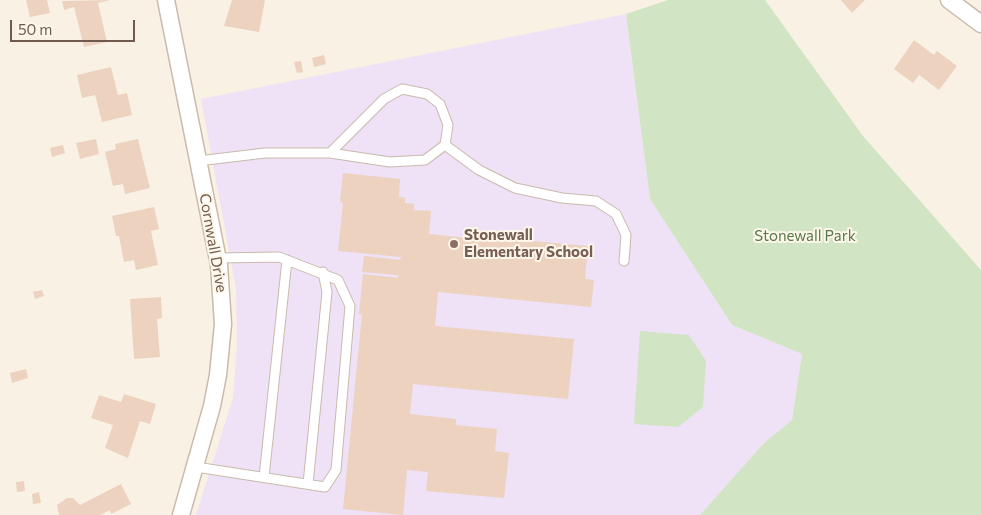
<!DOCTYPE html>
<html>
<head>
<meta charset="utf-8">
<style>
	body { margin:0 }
	#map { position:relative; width:981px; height:515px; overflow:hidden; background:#f9f2e4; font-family:Commissioner,sans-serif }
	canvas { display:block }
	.scale { position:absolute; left:10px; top:20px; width:125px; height:22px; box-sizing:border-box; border:2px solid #6f5a4d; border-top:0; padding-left:6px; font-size:15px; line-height:18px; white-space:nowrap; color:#6f5a4d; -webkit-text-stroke:4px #fdf6ea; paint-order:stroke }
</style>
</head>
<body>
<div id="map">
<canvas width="981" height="515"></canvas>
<div class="scale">50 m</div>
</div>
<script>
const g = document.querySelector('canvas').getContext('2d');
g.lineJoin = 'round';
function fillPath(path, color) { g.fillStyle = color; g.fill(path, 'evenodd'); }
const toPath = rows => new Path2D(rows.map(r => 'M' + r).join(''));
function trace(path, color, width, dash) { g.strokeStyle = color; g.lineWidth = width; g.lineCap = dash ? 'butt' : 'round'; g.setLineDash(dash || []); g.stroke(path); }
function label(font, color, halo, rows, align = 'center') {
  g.font = font + ' Commissioner,sans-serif'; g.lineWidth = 4; g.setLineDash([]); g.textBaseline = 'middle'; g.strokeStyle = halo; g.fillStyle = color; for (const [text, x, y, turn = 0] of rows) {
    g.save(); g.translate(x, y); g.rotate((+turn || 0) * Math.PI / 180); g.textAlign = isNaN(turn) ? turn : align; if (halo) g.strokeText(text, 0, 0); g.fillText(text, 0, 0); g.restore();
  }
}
fillPath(toPath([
	[626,14,650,199,732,325,802,354,792,420,764,443,700,515,196,515,233,398,237,345,236,289,201,99]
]), '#efe1f6');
fillPath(toPath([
	[668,0,765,0,863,136,981,270,981,515,700,515,764,443,792,420,802,354,732,325,650,199,626,14],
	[640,331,689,335,706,361,703,407,678,427,634,424]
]), '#d1e5c5');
fillPath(toPath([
	[26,0,47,0,50,13,30,17],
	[110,0,98,3,107,42,84,47,74,7,64,10,62,1],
	[232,0,265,0,259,32,224,26],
	[841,0,865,0,852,13],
	[914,40,934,55,937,51,957,66,939,90,919,75,913,83,894,69],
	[324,55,326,64,314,67,312,58],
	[301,61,303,72,297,73,294,62],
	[111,67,118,95,127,93,132,115,102,122,95,95,82,98,77,75],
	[96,139,99,154,80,159,76,143],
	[138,139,150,188,125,194,123,184,113,186,105,152,116,149,115,144],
	[63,145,65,153,52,157,50,148],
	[343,173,400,179,399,197,405,198,405,203,414,204,414,210,431,211,429,234,477,239,478,236,588,246,585,279,594,280,591,307,438,292,435,326,574,339,568,399,413,384,410,414,456,419,456,425,497,429,495,451,509,453,504,498,426,491,428,472,407,470,403,515,343,509,362,314,359,314,363,274,398,278,398,275,362,272,364,256,400,260,401,257,338,251,343,203,340,202],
	[154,207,159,229,151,231,158,265,136,270,134,260,124,262,119,236,116,236,112,216],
	[42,290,44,296,35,299,33,292],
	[161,297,162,318,157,319,160,357,134,359,130,299],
	[26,369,28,378,12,383,10,373],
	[124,394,156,404,150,424,140,421,128,458,105,448,113,425,91,418,99,395,121,402],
	[24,481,25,491,17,492,16,482],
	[121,484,131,504,111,514,110,510,100,515,59,515,57,505,67,498,73,498,80,505],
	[39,492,41,503,33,504,32,494]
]), '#ecd2bf');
const lane = toPath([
	[445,145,479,170,515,188,562,198,596,201,616,214,626,235,624,261],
	[198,161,265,153,330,153,390,162,425,160,445,145,448,125,440,104,427,94,402,89,384,99,330,153],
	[196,467,325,487,336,470,350,306,338,280,279,257,218,258],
	[264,477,287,260],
	[308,484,327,292,323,272]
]);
const street = toPath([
	[166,0,219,265,223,324,218,375,212,406,181,515],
	[949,0,981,24]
]);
trace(lane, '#c9baac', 11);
trace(street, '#c9baac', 19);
trace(lane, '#fff', 9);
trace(street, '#fff', 16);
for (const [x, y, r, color] of [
	[454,244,5,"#8d6e63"]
]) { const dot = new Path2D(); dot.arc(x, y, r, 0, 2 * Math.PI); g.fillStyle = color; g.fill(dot); trace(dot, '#fdf6ea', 2); }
label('bold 15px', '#785e54', '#fdf6ea', [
	["Stonewall",464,235],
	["Elementary School",464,252]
], 'left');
label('15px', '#557949', '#fdf6ea', [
	["Stonewall Park",805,236]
]);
label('15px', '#6f5a4d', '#fdf6ea', [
	["Cornwall Drive",213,243,80]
]);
</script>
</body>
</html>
